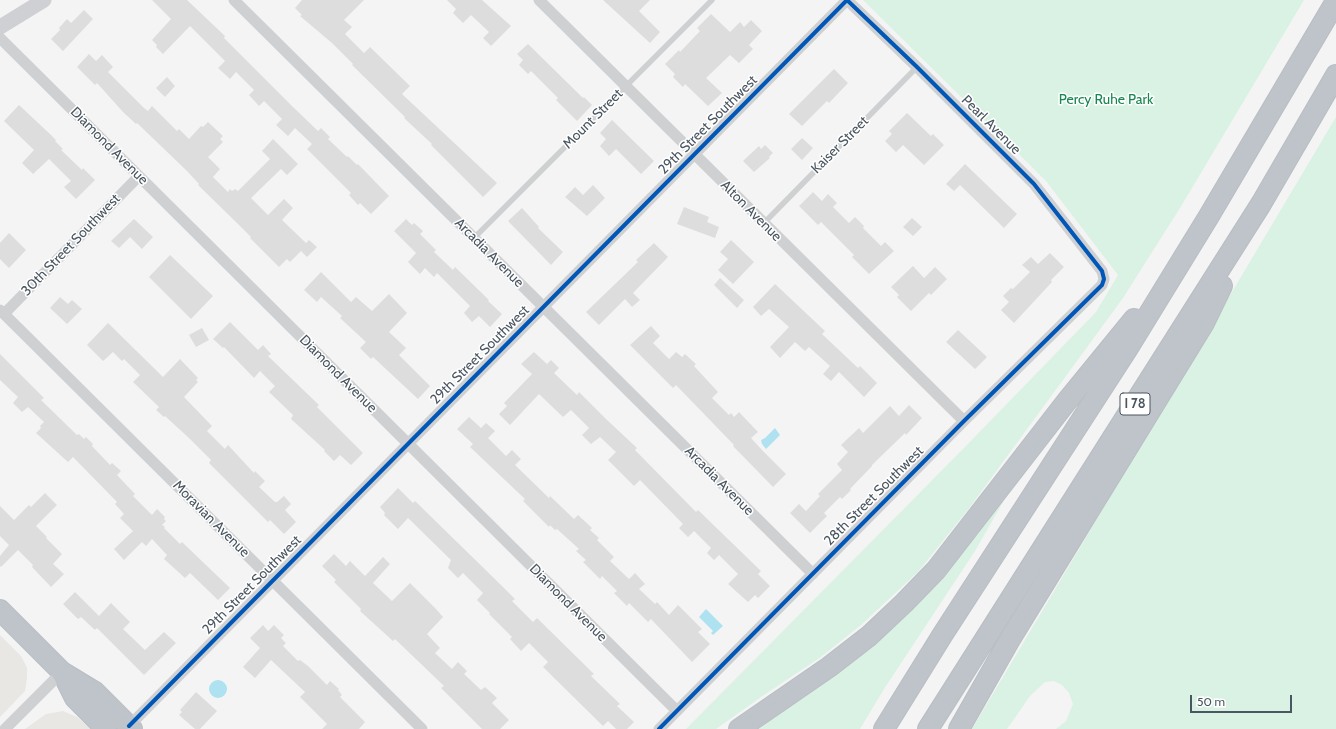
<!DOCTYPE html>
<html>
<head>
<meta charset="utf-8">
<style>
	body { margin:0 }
	#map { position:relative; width:1336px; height:729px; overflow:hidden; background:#f4f4f4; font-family:Cabin,sans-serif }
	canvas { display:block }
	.scale { position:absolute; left:1190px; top:695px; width:102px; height:18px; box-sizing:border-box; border:2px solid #4a5661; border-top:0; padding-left:5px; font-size:12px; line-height:14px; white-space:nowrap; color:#4a5661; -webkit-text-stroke:3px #fff; paint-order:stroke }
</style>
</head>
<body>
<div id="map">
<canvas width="1336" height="729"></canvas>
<div class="scale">50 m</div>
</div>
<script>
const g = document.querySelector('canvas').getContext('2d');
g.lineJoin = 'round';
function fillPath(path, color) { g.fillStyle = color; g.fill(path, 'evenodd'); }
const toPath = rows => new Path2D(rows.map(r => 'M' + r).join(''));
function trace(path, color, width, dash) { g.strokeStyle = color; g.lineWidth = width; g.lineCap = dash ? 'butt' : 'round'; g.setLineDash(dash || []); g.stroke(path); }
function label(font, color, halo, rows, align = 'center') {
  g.font = font + ' Cabin,sans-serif'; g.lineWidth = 3; g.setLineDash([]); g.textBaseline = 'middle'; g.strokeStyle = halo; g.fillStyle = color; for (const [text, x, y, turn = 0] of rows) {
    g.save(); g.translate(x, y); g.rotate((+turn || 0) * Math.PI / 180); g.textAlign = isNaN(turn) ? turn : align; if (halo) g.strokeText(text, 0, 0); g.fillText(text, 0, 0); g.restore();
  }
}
fillPath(toPath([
	[0,635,21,656,27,668,27,678,25,691,0,717],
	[63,711,77,717,91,729,25,729,46,714]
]), '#e8e7e3');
fillPath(toPath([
	[863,0,1304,0,1180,208,1123,298,970,507,918,572,861,625,821,657,764,695,716,729,686,729,965,447,1096,312,1118,275,1046,181],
	[1336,117,1336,729,1056,729,1066,721,1073,704,1069,693,1062,685,1054,681,1045,682,1030,696,1007,729,972,729],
	[1002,501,1003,502,975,551,884,689,860,729,759,729,846,665,968,544,978,534]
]), '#d9f2e3');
fillPath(toPath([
	[775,428,780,435,766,449,762,444,761,440,765,438],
	[706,609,723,626,713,635,711,633,713,631,699,617],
	'209 689a9 9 0 1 1 18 0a9 9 0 1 1-18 0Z'
]), '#aee2f0');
fillPath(toPath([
	[152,0,187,0,225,36,224,38,292,106,318,131,321,128,330,137,328,139,347,157,348,156,357,165,358,164,389,196,371,214,360,203,358,205,349,195,351,193,307,149,312,144,295,128,288,136,276,125,282,119,264,101,259,106,249,95,254,90,236,72,230,79,218,68,225,61,190,26,163,54,156,47,157,45,152,40,171,19],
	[302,0,364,0,344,20,352,27,345,34,364,53,370,47,410,86,402,94,497,183,483,197,431,145,432,144,404,118,405,117,352,65,353,64,332,43,300,16,302,15,295,8],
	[447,0,482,0,511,26,491,46,483,38,489,32,471,15,463,23,453,13,456,9],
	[603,0,650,0,639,11,660,32,650,43],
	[84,10,93,19,63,51,51,39,60,30,59,28,67,19,71,23],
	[711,14,730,32,740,22,744,27,751,20,762,31,749,45,753,49,739,63,730,55,706,78,722,93,708,106,685,84,683,87,673,77,675,74,665,64,679,50,680,52,700,31,697,28],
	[528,44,583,98,584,97,592,105,577,121,556,100,558,98,531,71,528,74,519,65,523,60,517,54],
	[89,54,96,61,102,55,113,67,108,72,144,108,148,111,152,106,177,131,179,129,189,139,201,126,203,127,208,122,223,136,220,139,223,142,208,157,220,169,213,177,228,192,230,189,232,191,235,189,238,191,270,159,262,151,273,139,298,164,287,175,281,169,251,198,268,215,284,199,293,208,282,220,306,243,309,240,317,247,307,257,301,251,290,262,287,259,279,267,250,238,251,237,238,224,198,185,199,184,187,171,137,123,136,124,123,112,97,83,95,85,77,67],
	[834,69,848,83,829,103,827,101,802,126,789,114],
	[167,77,175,86,165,97,156,88],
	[19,105,51,135,56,140,55,141,63,149,61,150,82,170,83,168,95,180,76,199,64,187,71,181,49,159,33,174,22,163,34,150,4,121],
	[907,113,931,136,933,134,944,145,924,165,903,145,896,152,885,141,892,134,889,131],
	[612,120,654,161,641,174,616,149,609,156,600,146,606,139,600,133],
	[802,138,813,148,802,160,791,149],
	[765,145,773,153,769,157,770,158,754,172,743,161,759,146,761,149],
	[965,164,1017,214,1004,228,960,185,954,191,946,184],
	[593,185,605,198,587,216,565,197,575,187,583,195],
	[813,192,822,201,828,194,837,203,833,207,849,223,855,217,864,226,863,228,881,246,885,242,894,251,869,274,852,257,854,255,821,222,818,225,799,206],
	[684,207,709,217,707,222,719,227,715,238,677,224],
	[522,208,539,227,538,228,563,252,551,265,508,221],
	[912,218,922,227,913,236,903,227],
	[134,219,153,237,142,249,130,237,119,248,111,241],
	[406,219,412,225,414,223,423,231,420,234,436,250,434,252,453,270,455,267,489,300,488,301,502,314,490,327,479,316,472,322,464,313,470,306,437,273,434,277,425,268,420,274,408,262,416,253,394,231],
	[9,233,26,250,9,268,0,259,0,243],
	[731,240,754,262,733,284,718,270,728,259,720,252],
	[654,243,668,257,633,293,640,300,632,307,625,299,599,325,586,312,638,262,636,260],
	[1050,253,1064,267,1051,280,1052,282,1014,323,1001,310,1009,302,1003,296,1011,288,1013,289,1030,272,1022,265,1031,257,1038,264],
	[170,255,213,296,191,319,149,277],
	[913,266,924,278,935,267,947,279,931,295,929,293,911,311,897,297,899,295,891,287],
	[321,272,351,302,356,297,372,311,389,294,407,313,389,332,406,348,399,355,430,386,418,399,373,357,371,359,360,348,366,342,340,318,342,316,321,297,317,302,304,290],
	[720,278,744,300,737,308,714,285],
	[775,284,825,331,822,334,858,368,860,366,877,383,864,397,839,372,831,381,823,374,830,366,809,347,805,351,795,342,780,358,770,347,789,327,769,309,761,316,753,307],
	[60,297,68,304,72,300,82,309,67,324,50,308],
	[230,322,258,350,263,345,271,354,268,356,319,405,317,407,363,453,351,465,340,455,334,461,324,451,325,450,291,419,293,415,269,392,275,386,260,371,254,378,224,347,223,348,213,339],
	[108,323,163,377,180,359,198,378,196,380,198,382,184,397,212,426,207,431,225,449,228,445,254,473,255,471,265,481,259,487,275,502,277,502,284,496,291,504,285,510,296,522,284,534,270,520,268,522,209,463,211,460,190,439,165,416,164,417,156,410,159,407,133,382,140,375,124,359,122,361,113,352,103,361,87,345],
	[651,326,660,336,653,343,669,359,676,352,682,357,685,354,696,364,694,366,718,392,712,398,729,415,731,413,734,417,739,412,758,432,751,438,762,450,786,474,773,487,733,446,734,445,676,385,673,388,630,345],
	[202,328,209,340,196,347,189,335],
	[958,330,987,357,975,369,946,342],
	[534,352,547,364,551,360,559,368,554,373,577,395,579,392,606,419,637,448,635,450,696,512,698,510,761,571,758,574,770,586,758,598,755,595,748,602,728,584,738,574,719,555,714,560,707,553,711,548,694,531,688,537,679,528,683,524,640,480,634,486,608,460,616,452,600,437,591,444,582,435,589,428,571,410,563,417,539,394,510,425,499,414,507,406,504,403,532,374,521,364],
	[0,354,44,398,41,400,77,435,79,434,84,439,86,437,93,444,92,446,110,465,112,463,121,471,117,475,135,494,133,496,152,515,157,509,165,517,164,519,166,521,162,525,165,527,164,528,180,544,182,542,230,588,218,600,190,573,185,578,164,559,167,555,152,539,146,546,142,542,124,560,114,549,133,531,120,518,124,514,115,504,117,502,73,457,68,462,36,433,41,428,40,426,44,422,28,407,22,412,13,403,18,397,0,380],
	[909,405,922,418,906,435,905,433,872,465,872,466,850,489,851,490,842,499,840,497,824,513,827,516,810,533,790,513,799,504,806,511,820,496,818,494,842,470,837,464,848,452,841,445,859,428,863,433,890,406,899,416],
	[469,417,481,428,486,423,495,431,488,438,506,456,512,450,521,459,515,465,549,498,550,496,574,519,578,515,592,528,590,530,599,538,597,540,614,557,610,561,629,579,635,573,645,584,639,589,655,604,657,602,669,615,678,605,702,629,698,632,710,644,692,662,651,619,648,622,629,603,627,606,614,593,617,591,602,576,600,579,583,562,586,560,576,551,579,549,557,529,555,530,550,525,549,527,523,501,525,499,470,447,473,444,457,429],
	[398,488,413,503,415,501,502,586,515,599,512,601,533,622,537,618,594,674,591,676,620,704,617,706,634,722,627,729,616,729,608,721,603,726,543,667,548,662,529,643,521,651,510,639,512,637,489,614,490,613,477,600,483,593,463,573,458,578,448,568,451,560,408,518,398,529,384,515,385,513,380,507],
	[45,493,57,505,36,526,47,537,46,538,62,554,53,564,64,574,51,587,32,567,33,565,18,550,1,567,0,566,0,556,9,545,0,536,0,506,14,520,29,505,31,507],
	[334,554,346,566,350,561,365,576,383,557,390,564,373,583,392,601,410,583,436,609,443,617,427,634,440,648,435,653,452,669,458,662,467,671,464,674,481,690,485,687,497,698,492,703,509,720,500,729,482,729,441,688,444,686,395,639,393,641,360,611,361,609,334,582,336,580,322,566],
	[75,592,99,616,111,603,130,622,123,629,145,650,164,632,176,643,144,675,97,628,95,630,81,617,78,619,63,604],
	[263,625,268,631,274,625,284,635,281,638,286,643,283,646,298,661,300,660,308,666,327,685,330,681,339,689,338,690,342,695,340,697,365,722,359,729,322,729,327,724,300,697,305,692,271,660,255,678,243,667,260,648,250,638],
	[196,692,217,711,200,729,195,729,179,715,182,712,180,710]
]), '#ddddde');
const highway = toPath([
	[0,610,62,672,95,692,132,729],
	[62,672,75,698,106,729],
	[739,729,829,667,869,636,904,603,936,570,1067,401,1134,319],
	[884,729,943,634,1128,348,1209,216,1336,1],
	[928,729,1261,204,1336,75],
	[959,729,1009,641,1204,323,1222,286]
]);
trace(highway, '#b9bec3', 22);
trace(toPath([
	[764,223,917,67],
	[474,238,712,0]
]), '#ced0d2', 5.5);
trace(toPath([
	[234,0,813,574],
	[539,0,964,421],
	[0,38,677,711],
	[0,310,422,729],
	[4,314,139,176],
	[129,726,847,0],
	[5,729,62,672],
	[659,729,964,421,1102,285,1104,279,1102,271,1034,184,917,67,847,0]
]), '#ced0d2', 11);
trace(toPath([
	[0,27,44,0]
]), '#ced0d4', 15);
trace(highway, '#bec4c9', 20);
trace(toPath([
	[129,726,847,0],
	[659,729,964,421,1102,285,1104,279,1102,271,1034,184,917,67,847,0]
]), '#0057b8', 4);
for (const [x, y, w] of [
	[1135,404,30]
]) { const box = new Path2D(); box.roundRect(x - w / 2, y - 11, w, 22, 3); g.fillStyle = '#fff'; g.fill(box); trace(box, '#4a5661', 1); }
label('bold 13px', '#4a5661', null, [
	["I 78",1135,404]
]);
label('14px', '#17864f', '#fff', [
	["Percy Ruhe Park",1106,100]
]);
label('14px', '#4a5661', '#fff', [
	["Mount Street",593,119,-45],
	["29th Street Southwest",708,125,-45],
	["Pearl Avenue",991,125,45],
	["Kaiser Street",840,145,-45],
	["Diamond Avenue",109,146,45],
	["Alton Avenue",751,211,45],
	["30th Street Southwest",71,245,-46],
	["Arcadia Avenue",489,253,45],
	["29th Street Southwest",480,355,-45],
	["Diamond Avenue",338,374,45],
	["Arcadia Avenue",719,481,45],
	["28th Street Southwest",874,496,-45],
	["Moravian Avenue",211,519,45],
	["29th Street Southwest",252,585,-45],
	["Diamond Avenue",568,603,45]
]);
</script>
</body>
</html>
